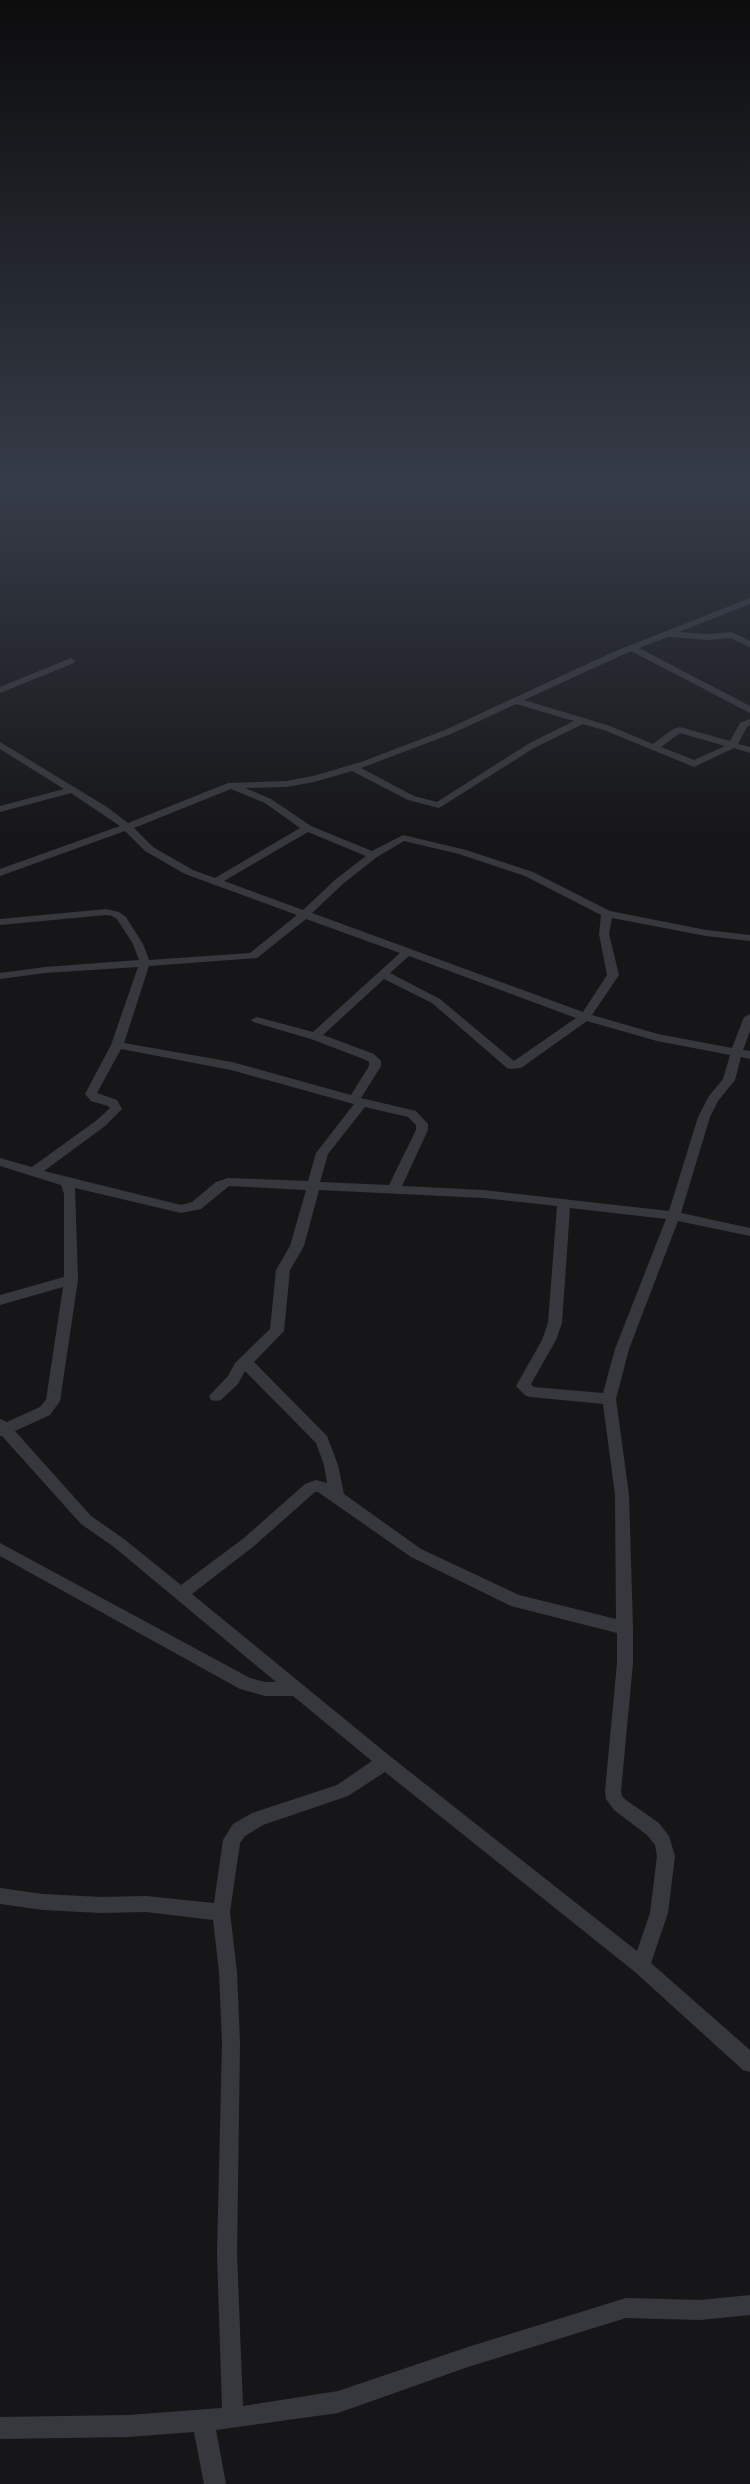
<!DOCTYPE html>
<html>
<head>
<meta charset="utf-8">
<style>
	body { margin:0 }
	canvas { display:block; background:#161618 }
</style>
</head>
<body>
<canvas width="750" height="2484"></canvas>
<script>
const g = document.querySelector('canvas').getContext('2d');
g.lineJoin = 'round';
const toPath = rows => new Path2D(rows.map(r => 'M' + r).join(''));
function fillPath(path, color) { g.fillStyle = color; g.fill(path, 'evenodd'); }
fillPath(toPath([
	[750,598,750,604,679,632,709,634,731,632,750,641,750,647,730,638,709,640,668,637,639,648,750,706,750,713,631,651,524,700,610,726,653,744,673,729,680,727,730,741,740,723,750,719,750,725,747,727,738,744,750,747,750,753,734,748,694,767,604,730,583,724,534,748,439,808,408,800,352,771,314,782,286,787,245,788,271,799,311,826,372,851,403,835,466,850,533,872,610,911,706,930,750,935,750,941,706,936,612,918,609,934,619,975,592,1015,658,1034,732,1048,744,1017,750,1014,750,1031,743,1050,750,1051,750,1059,741,1057,735,1080,718,1101,710,1117,681,1213,750,1228,750,1236,678,1221,629,1349,616,1399,629,1495,633,1628,633,1663,621,1791,622,1796,626,1800,659,1823,669,1836,675,1856,668,1913,651,1963,750,2050,750,2072,743,2070,635,1972,385,1772,348,1796,263,1825,245,1836,240,1843,230,1912,237,1972,240,2043,237,2254,243,2406,338,2391,468,2347,626,2298,700,2300,750,2295,750,2315,700,2320,626,2318,468,2367,338,2413,216,2430,226,2484,204,2484,194,2432,128,2437,0,2439,0,2417,128,2415,222,2408,217,2254,222,2043,219,1972,213,1920,146,1912,101,1913,43,1910,0,1904,0,1888,43,1894,101,1897,146,1896,214,1903,223,1840,233,1824,252,1813,337,1785,372,1761,293,1696,265,1696,240,1689,0,1556,0,1543,250,1678,265,1682,276,1682,114,1547,81,1524,2,1436,0,1436,0,1419,7,1422,40,1407,46,1400,63,1287,0,1305,0,1295,64,1277,64,1194,61,1185,0,1166,0,1158,32,1167,97,1120,110,1108,108,1106,91,1101,85,1094,111,1045,138,967,45,973,0,979,0,973,45,967,139,960,133,944,117,919,112,916,106,915,0,925,0,919,106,909,119,912,126,917,143,944,149,960,250,953,297,915,185,874,145,851,125,831,0,876,0,869,120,826,71,793,0,812,0,806,64,789,0,749,0,742,107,807,128,823,228,783,286,781,313,776,361,762,445,730,613,652,750,598],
	[516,704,574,721,528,744,437,802,414,796,361,768,451,734,516,704],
	[680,733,725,746,694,760,661,747,680,733],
	[231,789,265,803,300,828,215,878,193,870,153,847,134,828,231,789],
	[308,832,366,856,336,879,303,910,224,881,308,832],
	[404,841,459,854,525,876,601,915,599,934,607,975,583,1012,312,913,344,883,377,857,404,841],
	[306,919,400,953,313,1032,257,1017,251,1020,253,1022,311,1039,366,1060,369,1062,369,1066,351,1095,232,1062,124,1043,149,966,257,958,306,919],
	[409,956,576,1018,514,1061,440,999,390,973,409,956],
	[384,979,432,1003,507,1068,511,1069,521,1068,587,1021,657,1041,730,1055,723,1079,709,1096,698,1117,669,1211,483,1190,402,1186,428,1130,428,1124,416,1111,361,1098,381,1066,381,1061,374,1054,323,1035,384,979],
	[121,1049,231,1070,354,1104,316,1153,308,1181,228,1178,216,1182,192,1202,181,1205,44,1171,105,1126,122,1109,117,1100,97,1093,121,1049],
	[365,1107,408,1117,416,1125,416,1130,389,1185,320,1182,328,1154,365,1107],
	[229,1186,306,1190,290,1246,276,1270,270,1329,235,1363,228,1376,209,1396,211,1400,216,1401,221,1400,238,1384,245,1371,316,1443,324,1465,327,1483,316,1480,305,1484,244,1538,181,1585,124,1539,91,1516,15,1431,50,1415,60,1401,78,1280,75,1188,181,1213,201,1209,229,1186],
	[319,1190,483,1198,557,1206,548,1323,542,1340,516,1386,526,1396,531,1397,603,1404,615,1495,616,1619,519,1595,421,1549,344,1494,338,1465,327,1436,254,1362,284,1331,290,1270,304,1246,319,1190],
	[570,1208,666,1219,615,1349,603,1393,534,1387,531,1384,556,1340,562,1323,570,1208],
	[315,1492,318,1492,411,1557,511,1606,617,1633,617,1663,605,1791,606,1799,614,1810,647,1835,655,1845,657,1856,650,1913,637,1951,391,1757,192,1594,254,1546,315,1492],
	[71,658,75,661,74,663,0,693,0,687,71,658]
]), '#37383d');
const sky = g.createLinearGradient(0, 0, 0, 835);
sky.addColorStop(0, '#0c0c0d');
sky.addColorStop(0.58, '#363c48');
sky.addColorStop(1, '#363c4800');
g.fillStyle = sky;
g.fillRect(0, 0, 750, 835);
</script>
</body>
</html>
